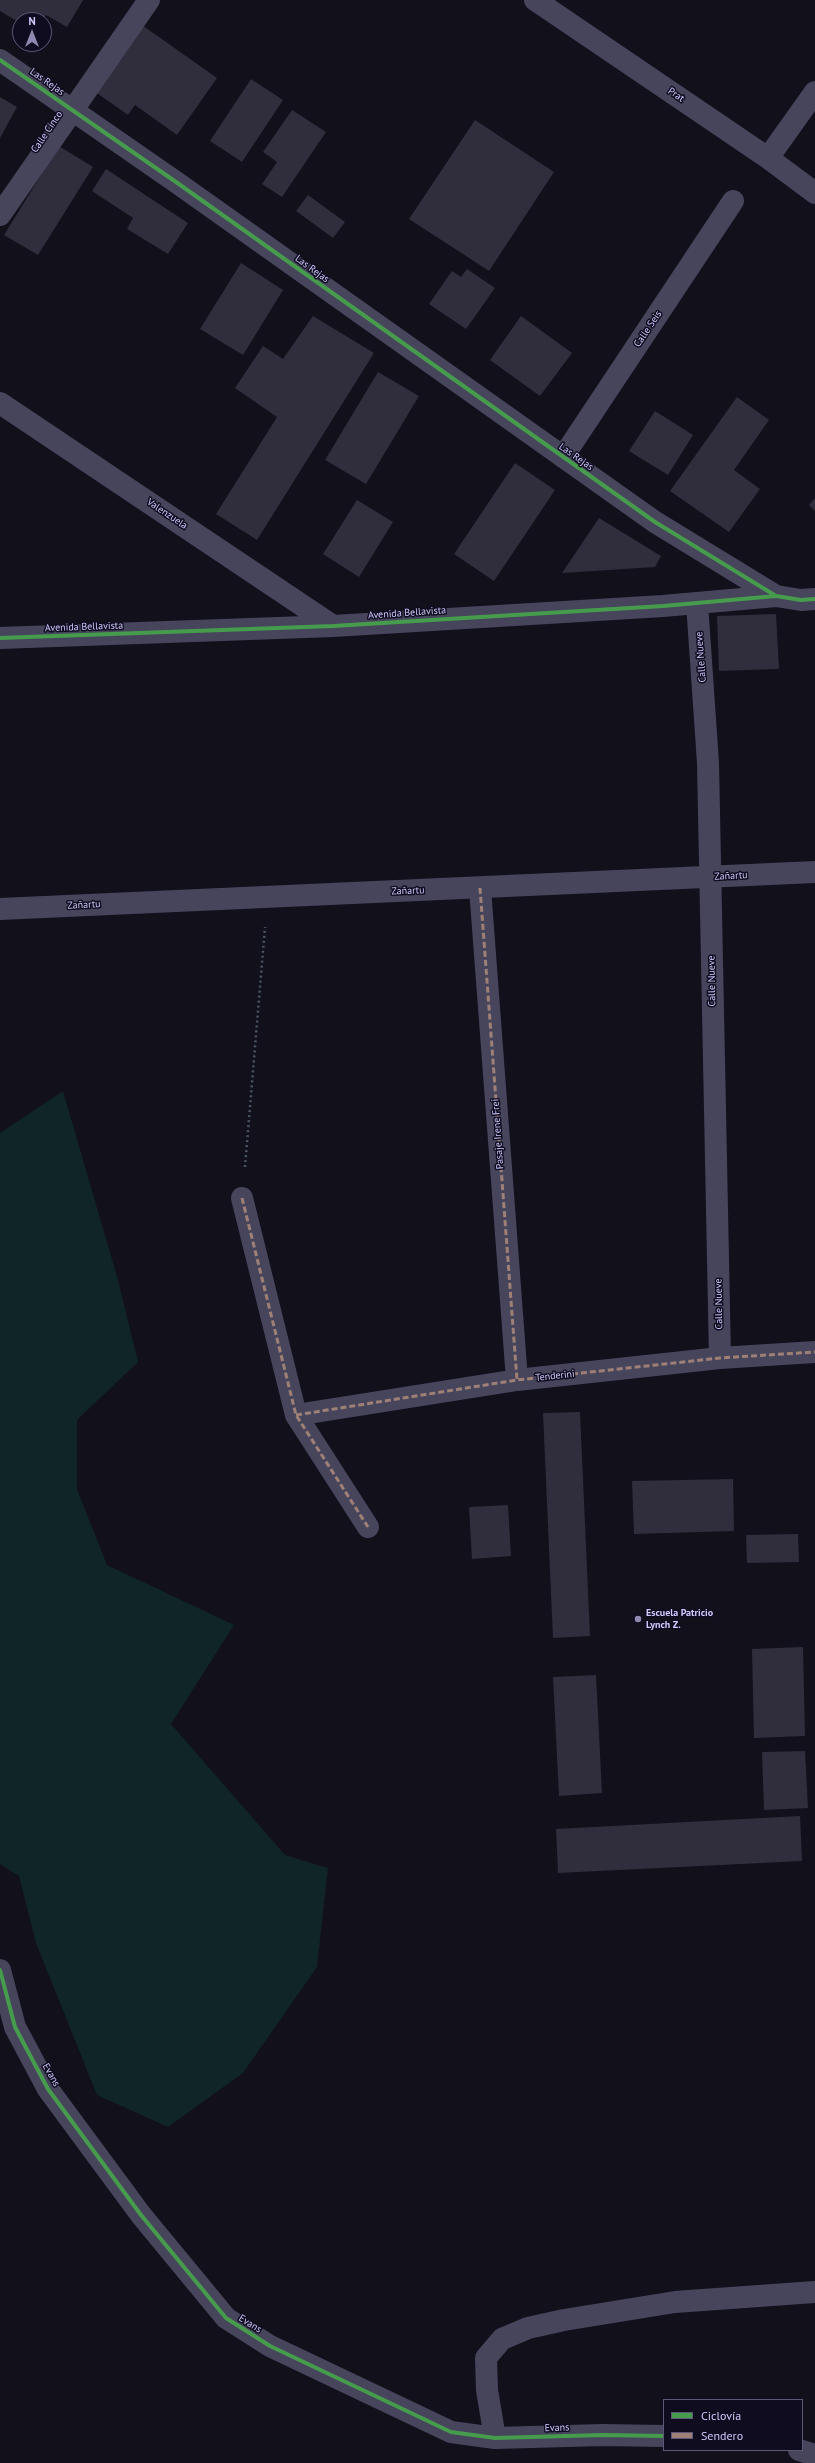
<!DOCTYPE html>
<html>
<head>
<meta charset="utf-8">
<style>
	body { margin:0 }
	#map { position:relative; width:815px; height:2463px; overflow:hidden; background:#12101b; font-family:"PT Sans",sans-serif }
	canvas { display:block }
	.legend { position:absolute; left:663px; top:2399px; width:140px; height:52px; box-sizing:border-box; background:#0f0c1f; border:1px solid #5c5878; margin:0; padding:5px 7px; list-style:none; font-size:12px; color:#d0cafe }
	.legend li { display:flex; align-items:center; gap:8px; height:20px }
	.legend b { width:20px; border:1px solid #5c5878 }
	.north { position:absolute; left:12px; top:12px; width:40px; height:40px; box-sizing:border-box; background:#0f0c1f; border:1px solid #5c5878; border-radius:50%; rotate:0deg; font-size:11px; font-weight:700; line-height:16px; text-align:center; color:#d0cafe }
	.north::after { content:''; display:block; margin:auto; width:14px; height:18px; background:#8e89af; clip-path:polygon(50% 0,100% 100%,50% 72%,0 100%) }
</style>
</head>
<body>
<div id="map">
<canvas width="815" height="2463"></canvas>
<ul class="legend">
<li><b style="height:5px;background:#469c4c"></b>Ciclovía</li>
<li><b style="height:5px;background:#9e8076"></b>Sendero</li>
</ul>
<div class="north">N</div>
</div>
<script>
const g = document.querySelector('canvas').getContext('2d');
g.lineJoin = 'round';
function fillPath(path, color) { g.fillStyle = color; g.fill(path, 'evenodd'); }
const toPath = rows => new Path2D(rows.map(r => 'M' + r).join(''));
function trace(path, color, width, dash) { g.strokeStyle = color; g.lineWidth = width; g.lineCap = dash ? 'butt' : 'round'; g.setLineDash(dash || []); g.stroke(path); }
function label(font, color, halo, rows, align = 'center') {
  g.font = font + ' "PT Sans",sans-serif'; g.lineWidth = 3; g.setLineDash([]); g.textBaseline = 'middle'; g.strokeStyle = halo; g.fillStyle = color; for (const [text, x, y, turn = 0] of rows) {
    g.save(); g.translate(x, y); g.rotate((+turn || 0) * Math.PI / 180); g.textAlign = isNaN(turn) ? turn : align; if (halo) g.strokeText(text, 0, 0); g.fillText(text, 0, 0); g.restore();
  }
}
fillPath(toPath([
	[63,1091,118,1280,138,1362,77,1420,77,1489,107,1565,234,1625,171,1724,285,1855,328,1868,317,1967,243,2073,168,2127,97,2095,36,1943,19,1876,0,1864,0,1133]
]), '#102525');
fillPath(toPath([
	[0,0,83,0,67,27,46,15,43,20,20,20,20,23,0,11],
	[142,25,217,78,177,135,135,105,128,115,94,91],
	[251,79,283,100,242,162,210,141],
	[0,97,17,107,0,138],
	[292,110,326,132,282,197,262,184,277,162,263,152],
	[475,120,554,172,489,271,409,219],
	[59,146,93,167,38,255,4,235],
	[106,169,188,223,168,254,127,229,133,218,92,191],
	[308,195,345,222,333,238,296,211],
	[241,263,283,290,243,355,200,329],
	[467,269,495,288,466,329,429,304,452,271,461,277],
	[313,316,374,353,257,540,216,514,277,417,235,388,263,346,283,359],
	[521,316,572,353,540,396,490,360],
	[378,372,419,396,366,484,325,460],
	[737,397,769,420,734,470,760,489,729,532,670,491],
	[655,411,693,435,668,475,629,451],
	[515,463,555,490,494,581,454,554],
	[815,498,815,511,809,505],
	[357,500,393,522,359,577,323,554],
	[599,518,661,556,655,567,562,573],
	[776,614,779,669,719,671,717,616],
	[580,1412,590,1636,553,1638,543,1413],
	[733,1479,734,1531,634,1534,632,1481],
	[508,1505,511,1556,472,1559,469,1507],
	[798,1534,799,1562,747,1563,746,1535],
	[803,1647,805,1736,754,1738,752,1649],
	[596,1675,602,1793,559,1796,553,1677],
	[805,1751,808,1808,764,1810,762,1752],
	[800,1816,802,1861,558,1873,556,1829]
]), '#302d3d');
trace(toPath([
	[245,1167,265,927]
]), '#485763', 2.5, [2, 3]);
trace(toPath([
	[535,0,768,158,815,193],
	[0,60,176,182,655,522,776,596],
	[768,158,815,92],
	[0,215,149,0],
	[0,403,333,626],
	[563,457,733,201],
	[697,603,708,763,720,1358],
	[0,638,333,626,663,606,776,596,801,600,815,599],
	[480,888,517,1380],
	[0,909,815,872],
	[242,1198,296,1415,368,1527],
	[296,1415,517,1380,720,1358,815,1352],
	[0,1970,15,2027,48,2089,141,2215,226,2318,270,2346,451,2432,495,2438,603,2435,664,2436],
	[495,2438,487,2390,486,2358,502,2339,528,2328,564,2320,675,2302,815,2292],
	[799,2450,815,2455]
]), '#46455c', 22);
trace(toPath([
	[480,888,517,1380],
	[242,1198,296,1415,368,1527],
	[296,1415,517,1380,720,1358,815,1352]
]), '#9e8076', 3, [6, 3]);
trace(toPath([
	[0,60,176,182,655,522,776,596],
	[0,638,333,626,663,606,776,596,801,600,815,599],
	[0,1970,15,2027,48,2089,141,2215,226,2318,270,2346,451,2432,495,2438,603,2435,664,2436]
]), '#469c4c', 4);
for (const [x, y, r, color] of [
	[638,1619,4,"#8e89af"]
]) { const dot = new Path2D(); dot.arc(x, y, r, 0, 2 * Math.PI); g.fillStyle = color; g.fill(dot); trace(dot, '#0f0c1f', 1.5); }
label('10px', '#d0cafe', '#0f0c1f', [
	["Las Rejas",47,82,35],
	["Prat",676,95,34],
	["Calle Cinco",47,132,-56],
	["Las Rejas",312,269,36],
	["Calle Seis",648,329,-56],
	["Las Rejas",576,457,35],
	["Valenzuela",167,514,34],
	["Avenida Bellavista",407,613,-4],
	["Avenida Bellavista",84,627,-2],
	["Calle Nueve",701,657,-94],
	["Zañartu",731,876,-3],
	["Zañartu",408,891,-2],
	["Zañartu",84,905,-3],
	["Calle Nueve",712,981,-91],
	["Pasaje Irene Frei",498,1134,-94],
	["Calle Nueve",719,1304,-91],
	["Tenderini",555,1376,-6],
	["Evans",51,2075,60],
	["Evans",250,2324,32],
	["Evans",557,2428,-2]
]);
label('bold 10px', '#d0cafe', '#0f0c1f', [
	["Escuela Patricio",646,1613],
	["Lynch Z.",646,1625]
], 'left');
</script>
</body>
</html>
